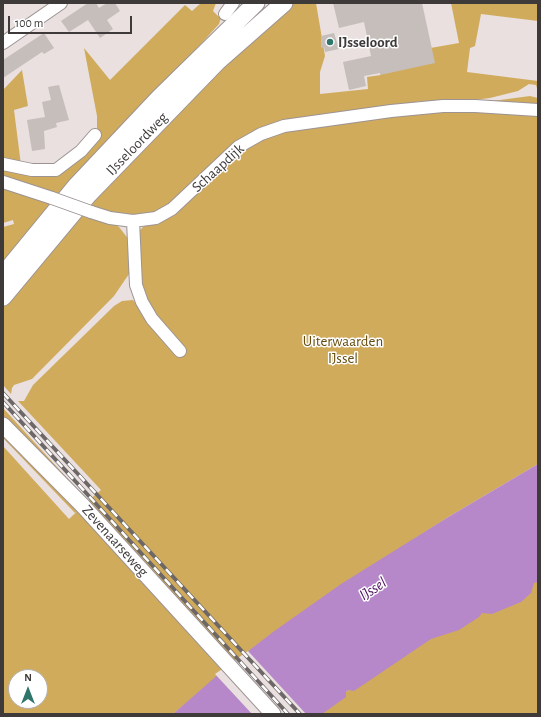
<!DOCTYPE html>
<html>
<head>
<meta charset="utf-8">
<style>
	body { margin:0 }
	#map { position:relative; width:541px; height:717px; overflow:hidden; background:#e9e0df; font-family:"Alegreya Sans",sans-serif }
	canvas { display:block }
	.frame { position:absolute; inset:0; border:4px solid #3e3a3a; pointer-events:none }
	.north { position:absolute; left:8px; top:669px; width:40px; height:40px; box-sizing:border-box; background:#fff; border:1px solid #b2b0b0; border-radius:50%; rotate:0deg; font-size:11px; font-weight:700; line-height:16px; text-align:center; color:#3e3a3a }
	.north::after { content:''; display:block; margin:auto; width:14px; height:18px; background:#307569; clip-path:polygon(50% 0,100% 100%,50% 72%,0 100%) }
	.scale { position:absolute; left:8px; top:16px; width:124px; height:18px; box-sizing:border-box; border:2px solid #3e3a3a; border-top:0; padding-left:5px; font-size:12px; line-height:14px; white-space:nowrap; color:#3e3a3a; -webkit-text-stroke:3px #fff; paint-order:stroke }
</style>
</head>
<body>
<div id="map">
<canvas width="541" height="717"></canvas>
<div class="frame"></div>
<div class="north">N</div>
<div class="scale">100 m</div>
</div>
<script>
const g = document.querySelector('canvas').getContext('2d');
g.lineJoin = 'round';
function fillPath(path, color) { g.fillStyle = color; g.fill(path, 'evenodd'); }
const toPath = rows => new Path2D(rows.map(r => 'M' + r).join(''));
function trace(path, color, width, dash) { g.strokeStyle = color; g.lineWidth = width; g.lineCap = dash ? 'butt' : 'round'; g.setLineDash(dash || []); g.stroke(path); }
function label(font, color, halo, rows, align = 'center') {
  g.font = font + ' "Alegreya Sans",sans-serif'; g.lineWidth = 3; g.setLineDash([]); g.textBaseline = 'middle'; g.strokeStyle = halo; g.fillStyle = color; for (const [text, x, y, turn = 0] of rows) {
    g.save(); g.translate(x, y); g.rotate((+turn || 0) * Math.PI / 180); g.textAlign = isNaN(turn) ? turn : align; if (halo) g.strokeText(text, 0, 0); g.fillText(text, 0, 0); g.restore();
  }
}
fillPath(toPath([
	[201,3,216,3,213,11,218,16,222,15,219,24,61,198,3,180,3,167,50,174,97,135,97,116,84,48,110,80,185,5,192,11],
	[287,3,316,3,325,56,320,72,320,94,368,89,367,77,381,75,379,57,459,43,451,3,538,3,538,21,481,14,475,46,470,48,467,72,538,81,538,91,536,85,529,84,518,91,490,98,458,102,423,101,330,113,254,132,178,200,156,213,128,218,84,204],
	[22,70,28,106,14,110,21,165,3,162,3,90],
	[530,96,538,98,538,105,485,102],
	[449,109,538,114,538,464,450,516,411,541,241,658,173,714,3,714,3,446,69,519,86,503,3,416,3,408,88,501,101,490,18,401,24,401,33,385,114,306,122,301,133,300,140,309,141,287,138,232,144,226,158,221,238,152,281,131],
	[16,677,40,677,40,701,16,701],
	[3,186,56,203,3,267,3,227,14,224,13,220,3,223],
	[79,214,106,220,119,227,130,241,132,264,129,274,114,296,32,379,14,385,12,388,11,394,3,385,3,307],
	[3,435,80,508,75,513,3,438],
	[538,579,538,714,318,714,346,694,346,692,414,646,475,615]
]), '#d1ab5c');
fillPath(toPath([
	[538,464,538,582,534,583,531,593,521,602,492,614,482,613,479,617,459,630,431,639,354,691,349,690,346,692,346,697,322,714,173,714,221,672,273,632,341,584,450,516]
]), '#b688ca');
fillPath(toPath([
	[248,651,306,714,252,714,215,674]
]), '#e9e0df');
fillPath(toPath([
	[88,3,96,3,99,8,107,3,115,3,120,11,107,20,113,29,100,38,88,20,69,32,61,21],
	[333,3,422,3,435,63,380,75,380,73,364,76,366,86,349,90,343,62,371,56,364,22,339,28],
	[44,33,54,48,44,54,42,52,3,78,3,60],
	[334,33,339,49,325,52,324,47,321,48,321,36],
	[59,85,69,120,56,123,57,127,44,131,45,149,32,151,27,120,45,117,42,102,51,100,48,87]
]), '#c5beba');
const minor = toPath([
	[225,14,233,3],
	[3,43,61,3],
	[3,164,32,170,56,170,81,151,95,135],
	[3,182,52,198],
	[91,212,110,218,133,221,156,218,172,209,238,147,261,134,284,126,391,111,443,106,475,106,538,110],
	[133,221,136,285,142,302,152,319,180,351]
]);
const major = toPath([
	[3,425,83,506,273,714]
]);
const highway = toPath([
	[3,275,77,185,159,98,256,3],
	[3,297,88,195,218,61,284,3]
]);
trace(minor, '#9c9393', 14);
trace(major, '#9c9393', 17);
trace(highway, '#9c9393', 19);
trace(minor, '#fff', 12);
trace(major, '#fff', 15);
trace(highway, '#fff', 17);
const rail = toPath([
	[3,393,300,714],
	[3,402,288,714]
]);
trace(rail, '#6d6867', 4);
trace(rail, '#fff', 2.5, [8]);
const minorBridge = toPath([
	[52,198,91,212]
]);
trace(minorBridge, '#9c9393', 14, []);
trace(minorBridge, '#fff', 12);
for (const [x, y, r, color] of [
	[330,42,4,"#307569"]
]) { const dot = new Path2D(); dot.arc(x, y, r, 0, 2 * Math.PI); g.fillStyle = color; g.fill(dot); trace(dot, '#fff', 1.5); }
label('bold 15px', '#3e3a3a', '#fff', [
	["IJsseloord",338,42]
], 'left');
label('15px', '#3e3a3a', '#fff', [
	["IJsseloordweg",137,144,-46],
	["Schaapdijk",218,168,-42],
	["Zevenaarseweg",115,541,48]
]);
label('15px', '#664d0f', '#fff', [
	["Uiterwaarden",343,341],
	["IJssel",343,358]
]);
label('italic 16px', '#4b0e5f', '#fff', [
	["IJssel",373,589,-33]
]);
</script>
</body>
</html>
